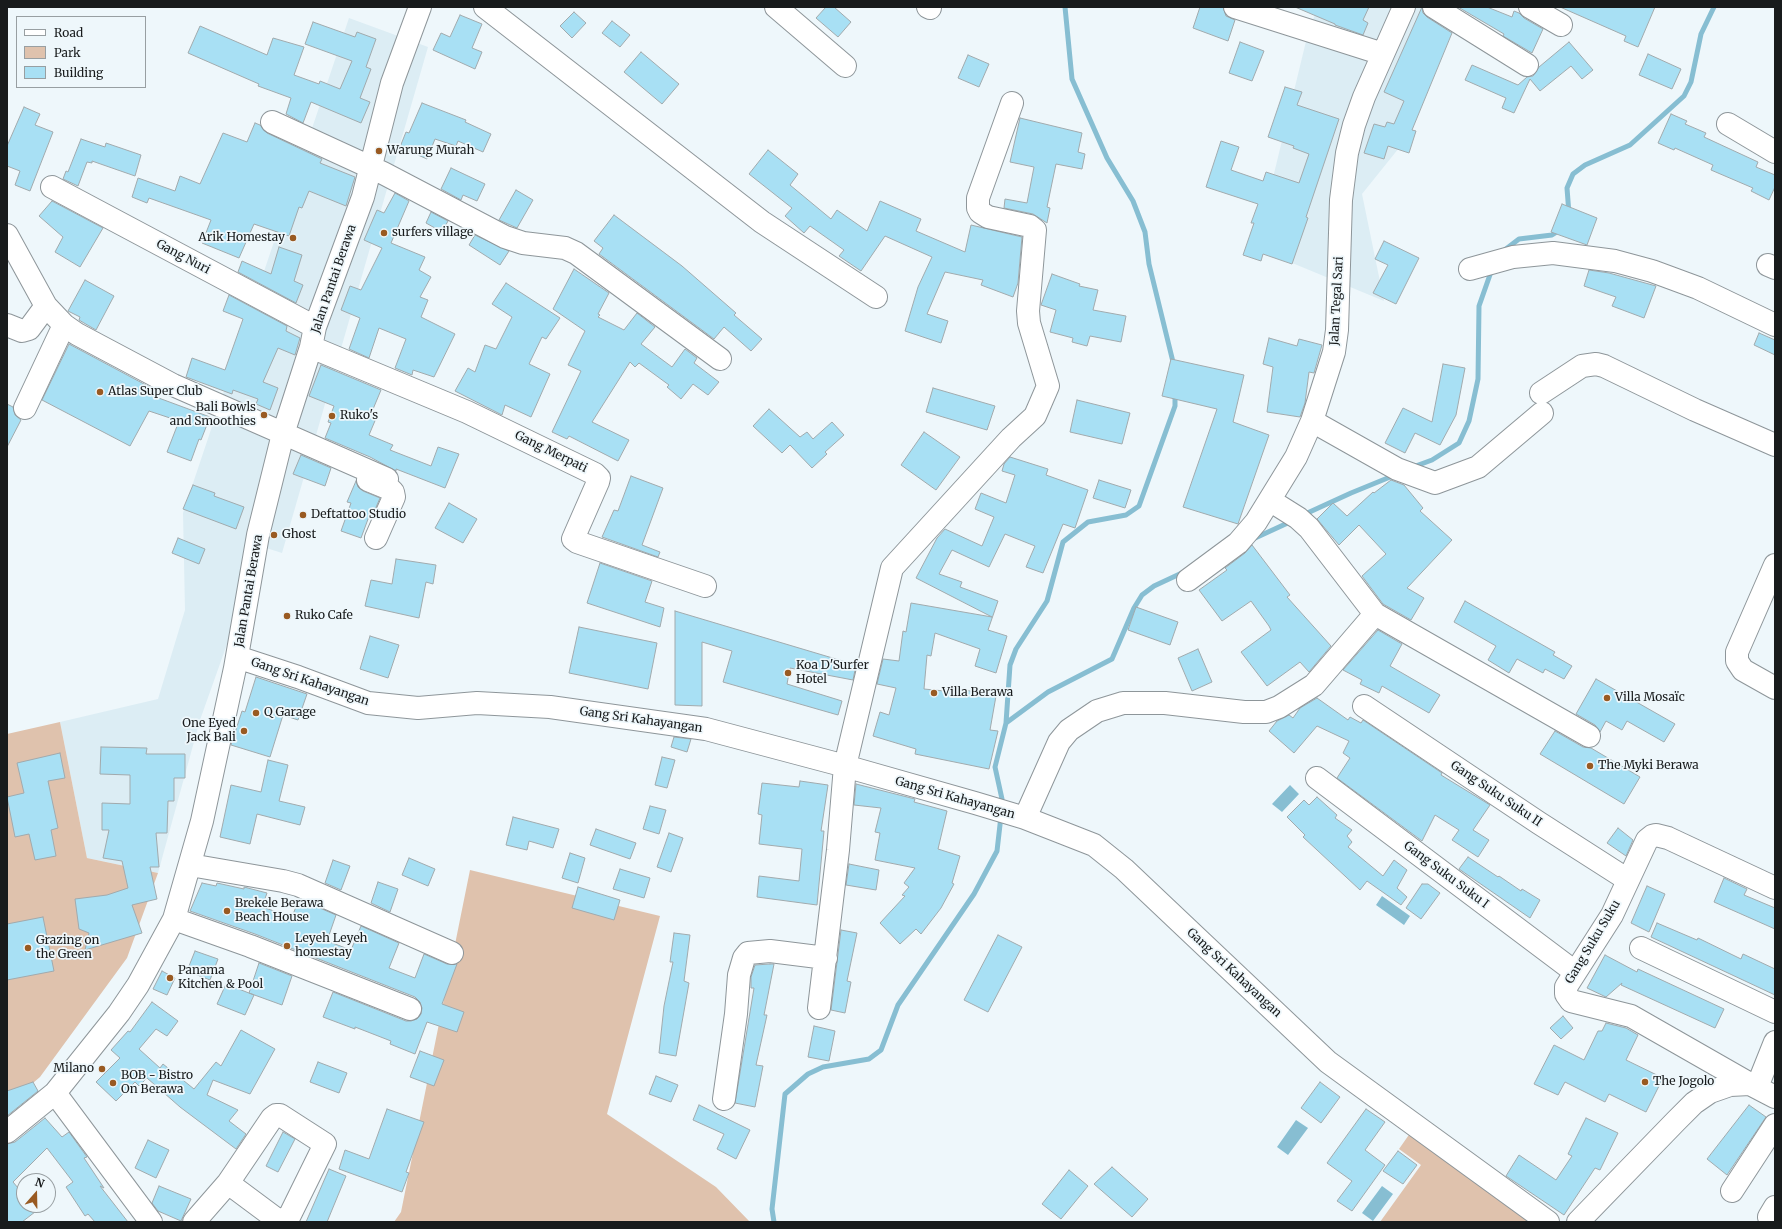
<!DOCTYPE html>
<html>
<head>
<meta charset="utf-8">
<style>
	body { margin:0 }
	#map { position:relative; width:1782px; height:1229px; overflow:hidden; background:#eef7fb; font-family:Merriweather,serif }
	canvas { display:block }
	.frame { position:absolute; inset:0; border:8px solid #181b1c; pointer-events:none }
	.legend { position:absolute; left:16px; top:16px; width:130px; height:72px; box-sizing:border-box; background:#eef7fb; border:1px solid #989fa2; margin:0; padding:5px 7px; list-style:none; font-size:12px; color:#181b1c }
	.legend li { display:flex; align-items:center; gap:8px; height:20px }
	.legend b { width:20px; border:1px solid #989fa2 }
	.north { position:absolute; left:16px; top:1173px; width:40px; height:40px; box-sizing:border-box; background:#eef7fb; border:1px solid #989fa2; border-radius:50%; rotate:20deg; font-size:11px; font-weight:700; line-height:16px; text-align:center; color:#181b1c }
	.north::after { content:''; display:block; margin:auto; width:14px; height:18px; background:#995a22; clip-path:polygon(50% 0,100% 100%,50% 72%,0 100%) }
</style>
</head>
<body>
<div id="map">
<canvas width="1782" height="1229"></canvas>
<div class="frame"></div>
<ul class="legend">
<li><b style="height:5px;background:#fff"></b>Road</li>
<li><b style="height:11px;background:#dfc2ad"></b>Park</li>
<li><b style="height:11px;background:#a8e0f4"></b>Building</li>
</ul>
<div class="north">N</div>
</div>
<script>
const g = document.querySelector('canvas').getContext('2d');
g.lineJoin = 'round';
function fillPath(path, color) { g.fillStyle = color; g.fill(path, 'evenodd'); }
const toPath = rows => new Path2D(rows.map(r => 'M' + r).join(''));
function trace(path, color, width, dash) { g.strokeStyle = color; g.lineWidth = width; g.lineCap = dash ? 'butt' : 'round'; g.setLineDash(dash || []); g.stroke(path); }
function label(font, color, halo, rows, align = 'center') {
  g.font = font + ' Merriweather,serif'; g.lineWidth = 3.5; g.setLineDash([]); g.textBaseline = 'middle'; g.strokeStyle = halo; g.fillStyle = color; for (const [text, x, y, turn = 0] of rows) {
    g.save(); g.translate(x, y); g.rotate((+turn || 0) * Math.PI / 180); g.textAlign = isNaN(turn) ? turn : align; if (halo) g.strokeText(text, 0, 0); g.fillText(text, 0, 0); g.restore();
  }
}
fillPath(toPath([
	[1318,7,1457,7,1403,143,1362,194,1384,301,1256,248,1308,33],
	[349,18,428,47,282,553,257,545,232,630,200,720,158,873,87,858,60,722,158,699,185,610,183,513]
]), '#dcedf4');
fillPath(toPath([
	[60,722,87,858,158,873,127,958,40,1077,7,1105,7,734],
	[470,870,660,916,607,1114,716,1187,750,1222,394,1222,401,1212],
	[1413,1129,1539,1222,1380,1222,1421,1165,1399,1149]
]), '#dfc2ad');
fillPath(toPath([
	[1290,785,1299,794,1282,812,1272,804],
	[1382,896,1410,916,1404,925,1376,905],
	[1296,1120,1308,1128,1288,1155,1277,1147],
	[1382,1186,1393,1194,1373,1221,1362,1213]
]), '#87bed2');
trace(toPath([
	[1065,7,1072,79,1107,158,1133,201,1145,232,1149,264,1174,366],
	[1569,214,1567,188,1573,174,1585,165,1630,145,1684,96,1691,82,1701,34,1714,7],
	[1502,252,1519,239,1552,235,1560,230],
	[1413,467,1432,460,1459,443,1469,421,1478,379,1479,306,1492,269],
	[1303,515,1351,493,1395,475],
	[1253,539,1292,521],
	[1006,723,1010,665,1016,649,1047,601,1063,542,1088,522,1126,515,1139,506,1175,406,1175,393],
	[1001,806,1002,799,995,767,1006,723,1048,692,1112,659,1134,608,1142,595,1154,586,1184,572],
	[774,1222,772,1209,785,1094,808,1074,823,1067,869,1059,881,1050,898,1005,974,894,997,851,1001,816]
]), '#87bed2', 5);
const building = toPath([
	[826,7,834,7,851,22,838,37,816,18,826,7],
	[1200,7,1223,7,1226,16,1235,20,1228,41,1193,28,1200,7],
	[1295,7,1369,7,1363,20,1368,23,1363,35,1335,25,1335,24,1295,7],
	[1422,7,1423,13,1427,17,1452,33,1412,130,1416,131,1409,153,1388,146,1384,159,1364,153,1374,124,1385,127,1387,122,1394,124,1404,101,1384,92,1422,7],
	[1458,7,1487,7,1512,17,1514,11,1519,13,1524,18,1543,29,1532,53,1503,36,1504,34,1458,7],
	[1560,7,1655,7,1638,47,1624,41,1626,36,1560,7],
	[574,12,586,23,572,38,560,26,574,12],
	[460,15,482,24,472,48,482,52,475,69,433,50,441,33,450,37,460,15],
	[612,21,630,35,620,47,602,33,612,21],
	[313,22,355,37,357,32,376,39,366,67,371,69,360,98,370,102,361,123,311,102,303,123,286,114,291,98,258,86,259,84,188,53,200,26,267,55,273,38,304,47,294,75,319,84,320,81,340,89,352,61,305,44,313,22],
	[1240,42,1264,51,1252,81,1229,73,1240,42],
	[1569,42,1593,70,1582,79,1571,66,1540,91,1530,79,1514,113,1502,108,1506,98,1465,80,1472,65,1518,85,1527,77,1533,76,1539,67,1569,42],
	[641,52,679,84,662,104,624,72,641,52],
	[1648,54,1681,69,1672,89,1639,75,1648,54],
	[968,55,989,64,979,87,958,78,968,55],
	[1285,87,1302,92,1297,105,1339,119,1306,217,1308,218,1292,264,1263,254,1261,261,1243,255,1254,223,1251,223,1258,204,1206,187,1221,141,1239,147,1231,170,1263,181,1266,172,1299,183,1309,154,1293,148,1294,146,1268,137,1285,87],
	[422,103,466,120,465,122,491,134,483,152,458,141,456,146,435,139,427,159,400,147,406,132,409,133,422,103],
	[24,107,40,114,35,125,53,132,30,191,15,185,20,171,7,166,7,146,24,107],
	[1671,114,1687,121,1685,124,1706,133,1704,137,1758,162,1756,167,1775,175,1775,187,1769,200,1751,191,1753,188,1711,170,1713,165,1675,148,1674,150,1658,143,1671,114],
	[1020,118,1082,133,1078,152,1085,154,1082,169,1056,164,1047,207,1050,208,1047,223,1033,214,1004,208,1005,199,1027,203,1034,167,1010,162,1020,118],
	[255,123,260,125,267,133,322,159,320,163,355,177,346,206,309,191,302,208,299,207,289,236,254,224,239,258,202,243,211,220,149,198,147,203,132,197,138,178,175,191,180,176,200,184,223,133,247,142,255,123],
	[81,139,105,147,106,143,141,155,135,176,92,161,92,163,87,162,78,186,63,179,66,171,68,172,81,139],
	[768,150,798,174,790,185,831,219,837,210,867,231,880,201,921,219,916,231,965,252,971,225,1022,237,1018,283,1013,297,981,285,983,280,945,272,927,314,948,321,941,343,905,331,918,287,932,257,885,236,861,271,839,256,844,250,810,226,804,233,785,216,792,208,749,174,768,150],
	[451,168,485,184,477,201,463,195,461,200,441,189,451,168],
	[516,190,533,200,517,228,499,220,516,190],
	[395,193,409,201,391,243,425,257,419,270,431,277,420,297,428,300,421,317,455,334,434,377,413,370,412,375,395,368,406,339,379,328,369,358,349,349,360,318,341,310,350,286,361,290,382,248,364,240,377,210,384,213,395,193],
	[52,201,103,228,80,267,55,252,63,237,39,216,52,201],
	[1562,204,1597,218,1587,245,1551,232,1562,204],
	[431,212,448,221,442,232,426,223,431,212],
	[614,215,682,266,736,313,734,315,762,339,751,351,724,327,714,339,599,254,603,248,594,241,614,215],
	[475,235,509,251,500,265,469,245,475,235],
	[1384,241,1419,258,1396,304,1373,293,1388,265,1375,259,1384,241],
	[279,247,302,255,294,281,303,285,296,303,238,272,242,261,271,274,279,247],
	[574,269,609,293,598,314,600,315,598,317,624,330,637,313,655,327,641,344,672,367,685,349,697,358,694,363,719,382,708,395,693,384,681,399,667,387,669,385,639,363,635,367,630,362,592,422,629,440,618,461,569,436,567,439,552,432,581,371,568,365,585,331,553,309,574,269],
	[1589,270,1609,273,1656,286,1644,318,1612,306,1616,297,1584,286,1589,270],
	[1052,274,1080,284,1079,286,1098,290,1093,310,1126,316,1121,342,1090,336,1087,346,1072,342,1073,338,1050,332,1056,310,1041,305,1052,274],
	[85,280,114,296,96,330,84,323,79,320,80,317,68,311,85,280],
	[506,283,560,318,546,339,542,337,529,364,550,374,531,417,505,405,502,415,455,391,468,368,475,372,485,345,496,349,512,317,492,304,506,283],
	[229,295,287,326,286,331,300,338,295,355,278,348,263,382,278,388,270,410,256,404,258,399,233,390,232,394,186,377,192,358,225,370,243,319,223,311,229,295],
	[1759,333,1775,340,1775,355,1754,345,1759,333],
	[1269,338,1297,346,1299,339,1322,345,1314,373,1309,372,1305,403,1300,417,1267,412,1273,367,1263,364,1269,338],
	[69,344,159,392,156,397,210,417,201,440,199,439,191,461,167,452,179,421,149,411,130,446,42,400,69,344],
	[1171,359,1244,375,1233,422,1269,435,1238,524,1183,507,1217,409,1162,396,1171,359],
	[1443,364,1465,368,1456,415,1440,445,1415,433,1405,453,1385,443,1403,408,1432,422,1443,364],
	[321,365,381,390,371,414,377,416,369,435,393,445,390,450,431,466,438,447,459,454,445,488,396,469,396,471,370,457,325,438,331,423,328,422,334,406,309,396,321,365],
	[933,388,995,406,987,430,926,412,933,388],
	[1077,400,1130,413,1122,444,1070,432,1077,400],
	[7,404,13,407,15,415,21,420,7,447,7,404],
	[769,409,800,437,807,432,813,439,832,422,844,435,825,452,827,454,812,468,790,445,782,453,753,426,769,409],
	[924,432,960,457,936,490,901,465,924,432],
	[301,455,331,468,325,486,293,474,301,455],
	[1010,457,1048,469,1046,475,1088,490,1075,528,1063,524,1043,573,1026,567,1035,546,1005,534,989,567,952,550,939,574,962,582,960,587,998,601,988,630,1007,636,996,673,975,666,980,649,935,633,931,656,927,655,924,689,965,693,965,690,996,696,990,730,998,731,989,769,915,754,916,749,873,736,880,712,889,715,896,688,877,684,883,659,899,661,903,631,906,632,911,603,992,617,916,578,937,538,945,529,982,546,994,517,975,509,981,493,1006,503,1015,475,1002,471,1004,464,1010,457],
	[631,476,663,488,642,545,660,552,658,557,602,537,614,510,618,511,631,476],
	[1099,480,1131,490,1125,508,1093,498,1099,480],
	[1391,480,1404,485,1423,508,1420,511,1452,540,1407,588,1424,598,1411,620,1383,604,1362,576,1386,554,1359,525,1339,545,1317,519,1333,503,1347,516,1373,492,1374,493,1391,480],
	[356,481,358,487,363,491,380,498,374,512,371,511,361,538,341,531,351,503,347,502,356,481],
	[193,485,215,493,214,496,244,507,236,529,183,509,193,485],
	[449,503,477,519,463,543,435,528,449,503],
	[178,538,205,549,199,564,172,553,178,538],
	[1252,545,1290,595,1287,597,1331,646,1309,672,1300,662,1267,686,1241,652,1271,630,1269,626,1251,601,1222,621,1199,590,1227,570,1225,568,1245,553,1252,545],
	[396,559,436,565,433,584,426,582,419,618,365,606,371,580,392,584,396,559],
	[600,563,652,581,645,602,664,608,660,627,587,603,600,563],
	[1465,601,1555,652,1553,655,1572,666,1564,679,1545,669,1543,673,1517,659,1509,673,1488,660,1496,646,1454,622,1465,601],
	[1136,607,1178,622,1170,645,1128,630,1136,607],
	[675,611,856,665,853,680,790,668,787,684,842,701,838,715,723,682,732,651,702,642,702,706,675,705,675,611],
	[579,627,657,643,648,689,569,673,579,627],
	[1378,630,1402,644,1390,666,1440,695,1429,713,1382,686,1379,693,1360,684,1362,680,1343,670,1378,630],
	[370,636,399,645,388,678,360,669,370,636],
	[1198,649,1212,682,1192,691,1178,658,1198,649],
	[256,677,307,694,298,720,283,715,270,757,231,745,242,711,245,712,256,677],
	[1596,679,1675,724,1664,742,1627,721,1622,730,1606,721,1600,732,1595,725,1576,714,1596,679],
	[1317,698,1348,720,1350,717,1361,723,1363,720,1442,773,1441,775,1490,805,1473,830,1489,840,1478,857,1452,840,1459,830,1435,815,1422,841,1337,778,1350,758,1343,753,1349,741,1317,726,1294,753,1269,731,1277,721,1289,715,1293,718,1300,708,1317,698],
	[1555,731,1583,747,1591,748,1640,777,1624,804,1540,754,1555,731],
	[674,737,691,739,687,752,671,747,674,737],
	[101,747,147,748,146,754,185,754,185,778,174,778,174,801,168,801,167,833,156,833,159,867,150,867,157,899,132,905,142,933,85,950,89,933,79,929,75,899,107,895,128,888,122,861,103,858,109,830,102,830,102,803,130,804,130,775,100,774,101,747],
	[60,753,65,778,48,781,58,828,51,830,56,856,35,860,29,834,15,837,7,797,24,793,17,763,60,753],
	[662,757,675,760,667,788,655,785,662,757],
	[268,760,288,765,279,801,305,807,300,825,257,814,250,844,220,837,231,785,261,792,268,760],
	[800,781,828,785,821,831,824,831,817,905,757,897,759,876,799,881,802,849,759,844,762,815,758,814,762,783,799,787,800,781],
	[856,784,915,799,914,802,947,811,938,849,960,856,952,883,954,884,941,908,921,934,916,929,900,944,880,923,905,896,902,895,909,887,904,883,915,868,875,860,880,833,875,832,881,808,854,805,856,784],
	[1317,797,1337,815,1335,818,1352,830,1347,836,1352,842,1348,847,1383,876,1394,860,1407,870,1397,888,1407,897,1401,905,1367,881,1360,890,1303,837,1305,835,1287,817,1304,800,1309,805,1317,797],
	[650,806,666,810,659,834,643,829,650,806],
	[513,817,559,829,553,848,529,841,527,850,506,845,513,817],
	[1618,828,1633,840,1626,856,1607,843,1618,828],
	[596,829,636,843,630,859,590,845,596,829],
	[669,833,683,838,671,872,657,867,669,833],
	[570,853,585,858,578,883,562,878,570,853],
	[1468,857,1498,877,1499,876,1521,891,1522,889,1540,900,1530,918,1459,869,1468,857],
	[409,858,435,869,428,886,402,875,409,858],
	[333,860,350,866,341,890,325,883,333,860],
	[849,864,879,870,876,890,846,885,849,864],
	[620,869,650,878,644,898,613,889,620,869],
	[1724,878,1747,889,1744,895,1775,908,1775,929,1714,902,1724,878],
	[378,882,398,889,390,912,371,903,378,882],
	[202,883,216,886,217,883,244,889,244,887,267,893,262,907,292,917,299,899,336,915,327,941,351,950,361,926,399,943,389,968,415,978,424,954,447,964,457,964,442,1004,464,1012,457,1032,427,1022,415,1054,390,1044,391,1041,355,1027,355,1029,323,1017,333,992,406,1021,411,1021,417,1019,421,1014,422,1008,420,1002,415,997,255,934,190,911,202,883],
	[1422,884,1428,884,1440,893,1421,919,1406,908,1422,884],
	[1647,886,1665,894,1649,932,1631,923,1647,886],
	[578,887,620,900,614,920,572,908,578,887],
	[43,917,54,971,7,980,7,924,43,917],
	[1657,923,1697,940,1698,938,1741,959,1743,954,1775,969,1775,995,1651,937,1657,923],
	[841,930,857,933,847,981,851,982,845,1013,831,1010,841,930],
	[674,933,690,935,684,981,689,983,676,1056,659,1053,664,1006,673,962,670,962,674,933],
	[998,935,1022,947,988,1012,964,1000,998,935],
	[195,951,218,959,210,980,187,971,195,951],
	[1605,955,1637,972,1638,969,1724,1009,1715,1028,1621,985,1622,983,1606,997,1587,988,1605,955],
	[259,963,292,976,282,1005,249,993,259,963],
	[770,964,774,964,764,1015,767,1015,756,1065,763,1066,755,1107,735,1103,754,988,751,988,751,977,755,965,770,964],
	[162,971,175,978,167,995,153,989,162,971],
	[226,984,254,995,245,1015,217,1004,226,984],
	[152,1002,178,1021,167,1036,156,1029,139,1049,160,1068,163,1064,194,1089,216,1062,221,1066,241,1030,275,1049,250,1094,213,1080,207,1095,238,1110,229,1121,246,1134,236,1149,180,1107,147,1078,139,1086,135,1082,116,1101,96,1082,120,1058,111,1050,128,1031,130,1032,152,1002],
	[1563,1016,1573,1028,1561,1039,1550,1028,1563,1016],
	[1606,1023,1626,1028,1638,1035,1626,1060,1663,1078,1646,1112,1609,1094,1605,1102,1565,1082,1558,1095,1534,1084,1554,1045,1584,1060,1598,1031,1602,1031,1606,1023],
	[814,1026,835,1031,829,1061,808,1057,814,1026],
	[420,1051,444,1060,434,1086,410,1077,420,1051],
	[318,1062,347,1073,339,1093,310,1082,318,1062],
	[656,1076,678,1085,671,1102,649,1094,656,1076],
	[33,1082,38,1091,7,1116,7,1091,33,1082],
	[1320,1082,1340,1097,1321,1123,1301,1108,1320,1082],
	[699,1105,750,1130,736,1159,717,1149,724,1134,693,1120,699,1105],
	[1749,1105,1766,1117,1727,1175,1707,1159,1749,1105],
	[387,1109,424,1122,406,1172,409,1173,402,1192,339,1169,345,1150,369,1159,387,1109],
	[1366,1109,1385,1122,1365,1150,1385,1165,1352,1211,1337,1201,1352,1181,1327,1163,1366,1109],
	[45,1118,62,1137,69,1132,87,1157,84,1158,104,1188,100,1186,128,1222,95,1222,88,1214,85,1216,66,1187,73,1182,47,1148,13,1182,24,1195,24,1205,44,1205,22,1222,7,1222,7,1144,15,1142,45,1118],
	[1586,1118,1618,1133,1600,1170,1595,1168,1564,1215,1506,1176,1519,1155,1556,1180,1572,1156,1568,1154,1586,1118],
	[283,1132,295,1139,278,1172,266,1166,283,1132],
	[148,1140,169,1150,156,1178,135,1168,148,1140],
	[1398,1151,1417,1165,1403,1184,1383,1171,1398,1151],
	[1112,1167,1148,1199,1132,1217,1094,1184,1112,1167],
	[329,1169,346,1176,327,1222,306,1222,329,1169],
	[1069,1170,1088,1186,1061,1219,1042,1204,1069,1170],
	[159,1186,191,1199,181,1221,158,1211,152,1203,159,1186]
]);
fillPath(building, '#a8e0f4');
trace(building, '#a1aaad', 1);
const minor = toPath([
	[485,7,762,222,876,297],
	[776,7,845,66],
	[928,7,930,8],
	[1235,7,1383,54],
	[1434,7,1527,65],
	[1530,7,1561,25],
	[272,122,383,173,505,237,523,243,565,248,576,253,720,359],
	[1728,124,1775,152],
	[52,187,315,327],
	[7,235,46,306,64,325,77,334,173,385,387,479],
	[1768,265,1775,268],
	[1470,269,1513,257,1553,253,1615,261,1652,271,1698,288,1775,325],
	[7,325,22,331,29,329,46,306],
	[311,347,467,412,595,474,599,478,598,482,573,539,577,542,705,586],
	[1541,393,1582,366,1596,364,1604,366,1695,410,1775,445],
	[25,408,64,325],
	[1312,421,1397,469,1435,483,1478,467,1542,413],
	[368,480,390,489,393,492,394,497,376,538],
	[1271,501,1298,518,1309,528,1375,614,1589,736],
	[1775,565,1737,652,1737,661,1743,670,1775,688],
	[1188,580,1238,543,1256,522,1296,457,1312,421,1334,352,1337,330,1341,200,1347,153,1354,125,1364,97,1404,7],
	[237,657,298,677,368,703,418,708,477,703,550,707,706,729,834,763,975,803,1025,818,1094,845,1124,869,1328,1062,1548,1222],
	[1364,706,1539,823,1628,880],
	[1317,778,1575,972],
	[1025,818,1059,742,1069,730,1097,711,1123,703,1165,703,1244,712,1266,712,1279,707,1314,685,1375,614],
	[190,865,283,881,298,885,452,953],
	[174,919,250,946,410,1009],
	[1641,948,1775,1012],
	[819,1008,838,850,845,766,892,568,1011,438,1035,416,1048,386,1029,323,1028,311,1035,230,1030,226,988,217,980,212,978,208,978,198,1012,103],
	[1750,1084,1631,1016,1571,1001,1566,994,1566,987,1612,915,1647,840,1652,836,1656,835,1668,838,1775,888],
	[1757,1087,1775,1042],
	[55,1093,151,1222],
	[724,1099,736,1014,739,975,744,958,748,953,770,951,826,958],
	[7,1132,55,1093,119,1013,138,985,174,919,202,821,235,668,258,535,283,434,311,347,315,327,363,197,392,83,420,7],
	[1732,1191,1775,1125],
	[1769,1217,1775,1207],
	[194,1222,228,1183,272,1118,276,1115,280,1115,325,1144,288,1219,284,1221,275,1218,228,1183],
	[1578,1222,1676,1121,1694,1103,1710,1092,1730,1085,1750,1084,1775,1097]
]);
trace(minor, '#8e969a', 24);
trace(minor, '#fff', 22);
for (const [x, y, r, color] of [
	[379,151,4,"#995a22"],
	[384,233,4,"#995a22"],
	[293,238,4,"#995a22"],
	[100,392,4,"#995a22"],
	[264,415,4,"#995a22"],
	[332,416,4,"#995a22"],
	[303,515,4,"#995a22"],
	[274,535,4,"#995a22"],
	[287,616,4,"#995a22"],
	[788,673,4,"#995a22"],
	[934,693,4,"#995a22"],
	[1607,698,4,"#995a22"],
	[256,713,4,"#995a22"],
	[244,731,4,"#995a22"],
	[1590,766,4,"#995a22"],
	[227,911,4,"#995a22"],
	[287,946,4,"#995a22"],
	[28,948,4,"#995a22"],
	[170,978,4,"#995a22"],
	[102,1069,4,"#995a22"],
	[1645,1082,4,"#995a22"],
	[113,1083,4,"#995a22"]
]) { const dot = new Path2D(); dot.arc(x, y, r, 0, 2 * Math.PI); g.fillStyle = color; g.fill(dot); trace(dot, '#eef7fb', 1.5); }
label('12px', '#181b1c', '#eef7fb', [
	["Warung Murah",387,151],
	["surfers village",392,233],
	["Arik Homestay",285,238,"right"],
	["Atlas Super Club",108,392],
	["Bali Bowls",256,408,"right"],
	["and Smoothies",256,422,"right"],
	["Ruko's",340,416],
	["Deftattoo Studio",311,515],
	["Ghost",282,535],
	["Ruko Cafe",295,616],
	["Koa D'Surfer",796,666],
	["Hotel",796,680],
	["Villa Berawa",942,693],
	["Villa Mosaïc",1615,698],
	["Q Garage",264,713],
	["One Eyed",236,724,"right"],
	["Jack Bali",236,738,"right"],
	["The Myki Berawa",1598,766],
	["Brekele Berawa",235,904],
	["Beach House",235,918],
	["Leyeh Leyeh",295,939],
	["homestay",295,953],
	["Grazing on",36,941],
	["the Green",36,955],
	["Panama",178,971],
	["Kitchen & Pool",178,985],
	["Milano",94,1069,"right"],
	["BOB - Bistro",121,1076],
	["On Berawa",121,1090],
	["The Jogolo",1653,1082]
], 'left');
label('12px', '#181b1c', '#eef7fb', [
	["Gang Nuri",183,257,28],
	["Jalan Pantai Berawa",334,279,-71],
	["Jalan Tegal Sari",1337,301,-87],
	["Gang Merpati",551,452,26],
	["Jalan Pantai Berawa",249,591,-80],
	["Gang Sri Kahayangan",310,682,19],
	["Gang Sri Kahayangan",641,720,8],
	["Gang Suku Suku II",1496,794,34],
	["Gang Sri Kahayangan",955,798,16],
	["Gang Suku Suku I",1446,875,37],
	["Gang Suku Suku",1593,942,-59],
	["Gang Sri Kahayangan",1234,973,43]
]);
</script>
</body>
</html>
